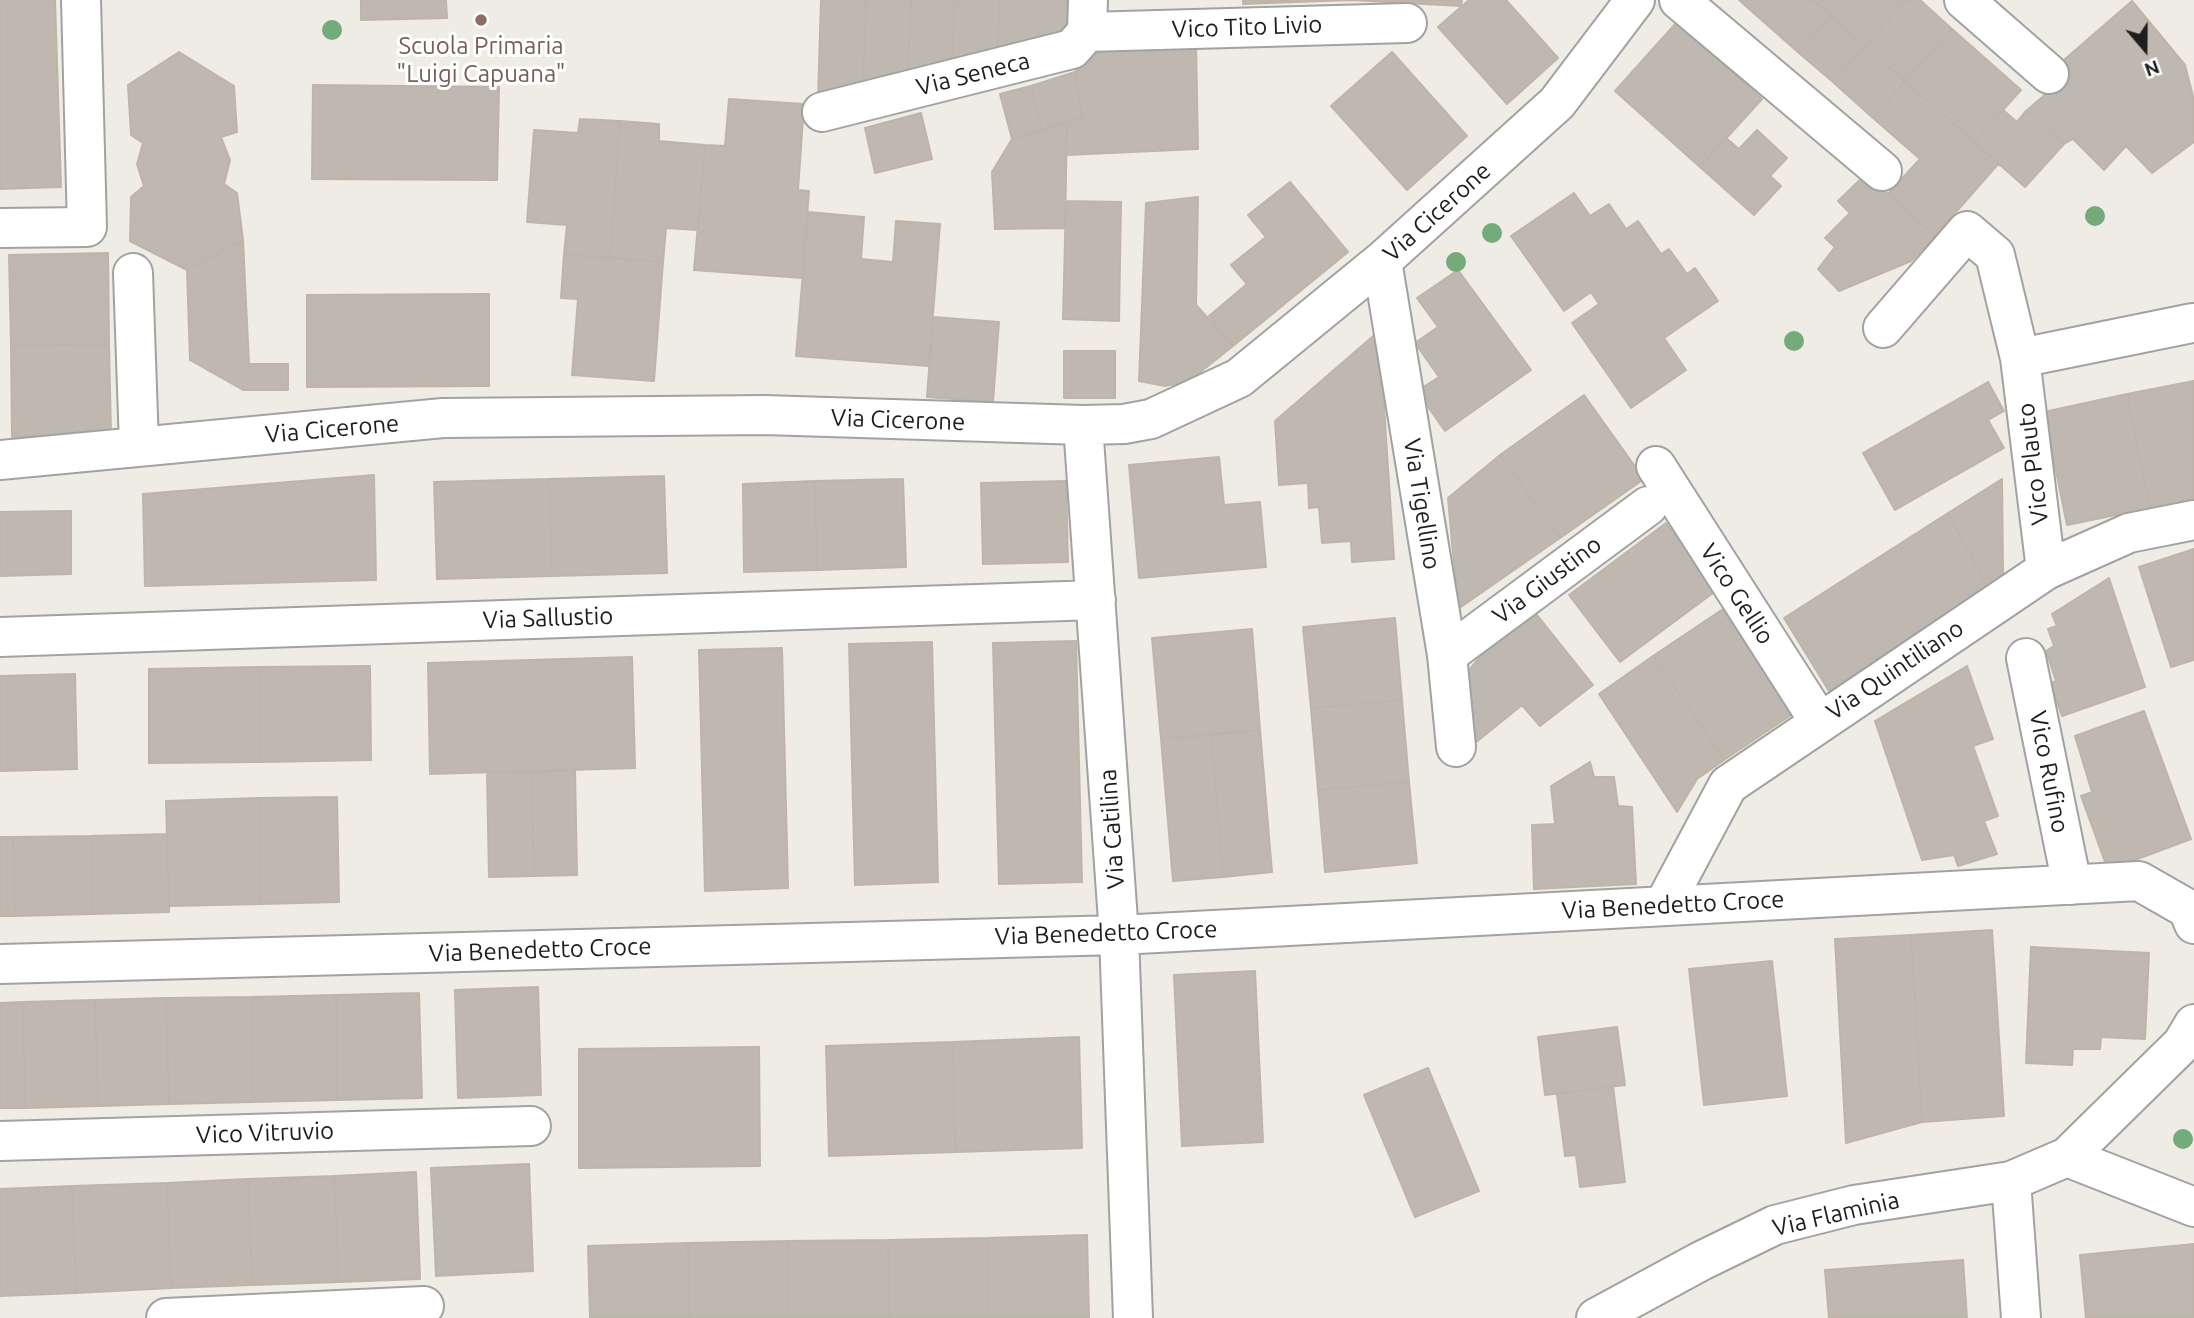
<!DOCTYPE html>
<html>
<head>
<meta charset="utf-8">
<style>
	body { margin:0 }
	#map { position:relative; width:2194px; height:1318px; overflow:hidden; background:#eeece4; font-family:Ubuntu,sans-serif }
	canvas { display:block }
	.north { position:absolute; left:2110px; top:14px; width:70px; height:70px; -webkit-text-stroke:5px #fff; paint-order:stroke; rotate:160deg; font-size:19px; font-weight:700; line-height:28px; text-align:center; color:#1e1e1e }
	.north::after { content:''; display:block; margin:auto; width:24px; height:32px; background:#1e1e1e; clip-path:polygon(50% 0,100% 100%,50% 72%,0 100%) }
</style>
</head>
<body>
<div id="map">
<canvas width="2194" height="1318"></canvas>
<div class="north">N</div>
</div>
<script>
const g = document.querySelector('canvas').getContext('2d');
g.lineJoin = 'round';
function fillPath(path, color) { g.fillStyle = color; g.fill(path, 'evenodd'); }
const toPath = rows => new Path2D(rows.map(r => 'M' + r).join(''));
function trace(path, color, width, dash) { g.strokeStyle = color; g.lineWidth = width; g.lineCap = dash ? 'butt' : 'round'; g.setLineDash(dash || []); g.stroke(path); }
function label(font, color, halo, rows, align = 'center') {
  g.font = font + ' Ubuntu,sans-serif'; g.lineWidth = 6; g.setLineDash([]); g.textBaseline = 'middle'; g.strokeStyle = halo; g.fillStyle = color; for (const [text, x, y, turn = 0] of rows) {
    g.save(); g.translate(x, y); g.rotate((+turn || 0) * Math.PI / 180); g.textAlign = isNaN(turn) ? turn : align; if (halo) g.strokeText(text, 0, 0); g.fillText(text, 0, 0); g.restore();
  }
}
const building = toPath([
	[0,0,55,0,61,187,0,189,0,0],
	[361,0,446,0,447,18,361,20,361,0],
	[821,0,866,0,863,86,818,98,821,0],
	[866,0,911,0,908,75,863,86,866,0],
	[911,0,955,0,952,63,908,75,911,0],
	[955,0,1000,0,997,52,952,63,955,0],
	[1000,0,1068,0,1066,35,997,52,1000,0],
	[1243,0,1350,0,1243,4,1243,0],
	[1350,0,1462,0,1461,6,1350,0],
	[1469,0,1506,0,1558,58,1507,104,1438,27,1469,0],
	[1739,0,1813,0,1831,16,1799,53,1739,0],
	[1813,0,1906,0,1865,46,1813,0],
	[1906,0,1920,0,1952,29,1905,81,1865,46,1906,0],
	[2132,1,2185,65,2194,100,2194,142,2152,173,2126,146,2104,170,2073,139,2064,144,2026,111,2068,75,2057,66,2132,1],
	[1831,16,1865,46,1833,82,1799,53,1831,16],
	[1677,22,1762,99,1700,167,1615,91,1677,22],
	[1952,29,2021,90,1974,142,1905,81,1952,29],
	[1196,44,1198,149,1066,155,1067,121,1083,118,1075,72,1093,46,1196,44],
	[1865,46,1905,81,1873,118,1833,82,1865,46],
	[179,52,234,86,237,132,221,137,230,160,224,184,237,193,243,240,187,270,130,241,131,197,144,186,137,164,143,143,131,135,128,85,179,52],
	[1392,52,1467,136,1407,190,1331,106,1392,52],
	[1075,72,1083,118,1067,121,1042,131,1031,86,1075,72],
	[1905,81,1999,163,1935,236,1888,194,1920,159,1873,118,1905,81],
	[313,85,499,87,497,180,312,179,313,85],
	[1031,86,1042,131,1012,139,1000,94,1031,86],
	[729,99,804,104,798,190,809,191,802,278,694,270,705,145,725,146,729,99],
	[2003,110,2017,122,2026,111,2064,144,2025,187,1974,142,2003,110],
	[921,113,932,159,875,173,865,128,921,113],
	[580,119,620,121,610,258,564,254,567,225,527,222,534,130,578,133,580,119],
	[620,121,659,124,659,141,705,145,698,230,666,228,663,262,610,258,620,121],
	[1067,121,1065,228,995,229,992,172,1012,139,1067,121],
	[1757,130,1787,158,1770,176,1781,186,1754,215,1700,167,1726,138,1739,149,1757,130],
	[1866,174,1935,236,1911,261,1839,291,1818,269,1835,247,1825,238,1850,213,1838,201,1866,174],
	[1290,182,1348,252,1233,346,1209,316,1247,284,1231,265,1266,237,1248,215,1290,182],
	[1574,193,1590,216,1609,204,1626,229,1638,221,1661,254,1669,249,1687,274,1695,268,1718,301,1664,338,1686,370,1631,408,1572,323,1599,304,1591,292,1564,311,1511,236,1574,193],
	[1198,197,1196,305,1233,346,1189,381,1165,386,1139,381,1146,203,1198,197],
	[1066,201,1121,202,1119,321,1063,319,1066,201],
	[808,212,864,217,861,259,893,262,896,221,940,224,929,366,796,356,808,212],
	[243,240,249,364,288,364,288,390,243,390,190,360,187,270,243,240],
	[108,253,109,344,11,346,9,255,108,253],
	[564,254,663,262,654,381,572,375,578,299,561,298,564,254],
	[1458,270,1531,370,1445,431,1417,391,1439,377,1415,343,1438,327,1417,298,1458,270],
	[489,294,489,386,307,387,307,295,489,294],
	[933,317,999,322,993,402,927,397,933,317],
	[1379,331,1394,559,1352,562,1351,541,1322,543,1319,507,1309,508,1308,483,1279,485,1275,421,1379,331],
	[109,344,111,435,12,437,11,346,109,344],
	[1064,351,1115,351,1115,398,1064,398,1064,351],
	[2194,381,2194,498,2150,508,2127,394,2194,381],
	[1988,382,2004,411,1988,420,2004,448,1895,510,1863,453,1988,382],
	[2127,394,2150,508,2067,525,2044,412,2127,394],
	[1584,395,1644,479,1560,538,1500,455,1584,395],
	[1500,455,1560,538,1458,609,1448,498,1500,455],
	[1219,457,1224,505,1260,502,1266,567,1139,578,1129,465,1219,457],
	[374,475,376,580,145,586,143,494,374,475],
	[664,476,667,573,552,576,549,479,664,476],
	[549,479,552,576,437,579,434,482,549,479],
	[903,479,906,567,817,570,815,481,903,479],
	[2002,479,2003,576,1987,586,1948,513,2002,479],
	[815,481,817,570,744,572,743,484,815,481],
	[1066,481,1068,562,983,564,981,483,1066,481],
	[71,511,71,574,0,576,0,512,71,511],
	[1948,513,1987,586,1829,691,1784,618,1948,513],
	[1666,523,1717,590,1620,662,1569,595,1666,523],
	[2194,549,2194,660,2171,667,2139,567,2194,549],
	[2109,578,2145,687,2062,716,2050,683,2056,681,2046,651,2054,646,2048,629,2057,626,2052,614,2109,578],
	[1723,609,1794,713,1724,760,1653,656,1723,609],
	[1537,615,1593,685,1540,726,1522,705,1475,743,1466,674,1484,652,1537,615],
	[1395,618,1402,700,1311,708,1303,627,1395,618],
	[1252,629,1260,730,1161,739,1152,638,1252,629],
	[1076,641,1082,882,999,884,993,643,1076,641],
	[932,642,938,882,855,885,849,644,932,642],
	[782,648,788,888,705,891,699,650,782,648],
	[1653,656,1724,760,1697,779,1677,812,1599,694,1653,656],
	[632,657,635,768,430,774,428,663,632,657],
	[370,666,371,760,260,762,259,667,370,666],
	[1967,666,1993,739,1973,746,1998,816,1984,821,1997,854,1958,866,1954,855,1922,860,1875,721,1967,666],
	[259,667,260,762,149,763,149,669,259,667],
	[75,674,77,769,0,771,0,676,75,674],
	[1402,700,1409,782,1318,790,1311,708,1402,700],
	[2144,711,2191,839,2108,870,2081,796,2092,792,2075,736,2144,711],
	[1260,730,1272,872,1223,877,1211,735,1260,730],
	[1211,735,1223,877,1173,881,1161,739,1211,735],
	[1590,762,1594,777,1614,777,1618,806,1632,807,1636,884,1534,889,1532,825,1555,824,1551,786,1590,762],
	[575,770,577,875,534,876,532,772,575,770],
	[487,772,532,772,534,876,489,877,487,772],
	[1409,782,1417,863,1325,872,1318,790,1409,782],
	[337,797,339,902,261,904,259,798,337,797],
	[259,798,261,904,169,906,166,801,259,798],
	[167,834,169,912,92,914,91,836,167,834],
	[91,836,92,914,15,916,13,837,91,836],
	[0,837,13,837,15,916,0,916,0,837],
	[1992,930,2004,1116,1922,1122,1911,935,1992,930],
	[1911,935,1922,1122,1846,1143,1835,939,1911,935],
	[2031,947,2149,953,2145,1039,2101,1037,2100,1049,2073,1049,2072,1065,2026,1063,2031,947],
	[1772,961,1787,1096,1704,1105,1689,969,1772,961],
	[1255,971,1263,1142,1182,1146,1174,975,1255,971],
	[538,987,541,1095,458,1098,455,990,538,987],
	[419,993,422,1098,337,1100,336,995,419,993],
	[336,995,337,1100,253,1102,252,997,336,995],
	[252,997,253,1102,169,1104,166,998,252,997],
	[166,998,169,1104,98,1106,95,1000,166,998],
	[95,1000,98,1106,25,1108,23,1002,95,1000],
	[23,1002,25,1108,0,1108,0,1003,23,1002],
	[1617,1027,1625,1085,1545,1095,1538,1037,1617,1027],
	[1079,1037,1082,1148,955,1152,953,1042,1079,1037],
	[953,1042,955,1152,829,1156,826,1046,953,1042],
	[759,1047,760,1166,579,1168,579,1049,759,1047],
	[1428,1068,1479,1191,1415,1217,1364,1095,1428,1068],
	[1613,1086,1625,1182,1580,1187,1576,1155,1565,1156,1557,1094,1613,1086],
	[529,1164,533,1271,436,1276,431,1168,529,1164],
	[416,1172,420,1279,339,1282,334,1176,416,1172],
	[334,1176,339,1282,252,1285,248,1179,334,1176],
	[248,1179,252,1285,171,1288,167,1183,248,1179],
	[167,1183,171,1288,76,1293,72,1186,167,1183],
	[72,1186,76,1293,0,1296,0,1189,72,1186],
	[1087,1235,1089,1318,989,1318,988,1238,1087,1235],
	[988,1238,989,1318,889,1318,888,1240,988,1238],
	[888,1240,889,1318,789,1318,788,1241,888,1240],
	[788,1241,789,1318,689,1318,688,1243,788,1241],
	[688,1243,689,1318,590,1318,588,1246,688,1243],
	[2194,1244,2194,1318,2086,1318,2080,1255,2194,1244],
	[1963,1260,1967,1318,1829,1318,1825,1270,1963,1260]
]);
fillPath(building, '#beb8b1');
trace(building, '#bfb4a7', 2);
const minor = toPath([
	[1679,0,1882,171],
	[1964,0,2049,74],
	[1087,32,1407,23],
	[822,112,1072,49,1087,32,1088,0],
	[0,228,87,227,81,0],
	[1382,261,1447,655,1456,747],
	[133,273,139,446],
	[1883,328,1967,231,1995,255,2020,358,2046,570],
	[2020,358,2192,323],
	[1083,425,1119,935,1133,1318],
	[0,460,443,418,764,415,1083,425,1124,424,1151,419,1239,378,1382,261,1557,103,1635,0],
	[1656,466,1819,721],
	[0,637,1096,600],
	[1447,655,1648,506],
	[2026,658,2072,885],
	[1664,905,1728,785,2046,570,2129,533,2194,520],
	[0,964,1119,935,2139,881,2188,909,2194,924],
	[0,1141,531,1126],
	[2067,1157,2194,1207],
	[2011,1181,2021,1318],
	[166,1318,424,1306],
	[1596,1318,1701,1261,1775,1225,1854,1205,2011,1181,2067,1157,2182,1044,2194,1024]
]);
trace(minor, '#a2a2a2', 42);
trace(minor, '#fff', 38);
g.fillStyle = '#74ab7a';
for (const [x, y] of [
	[332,30],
	[2095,216],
	[1492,233],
	[1456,262],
	[1794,341],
	[2183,1139]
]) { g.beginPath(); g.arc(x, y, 10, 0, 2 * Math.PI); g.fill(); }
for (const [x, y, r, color] of [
	[481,20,7,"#8d6e63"]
]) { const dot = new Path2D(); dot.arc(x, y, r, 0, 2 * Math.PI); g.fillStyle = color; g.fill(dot); trace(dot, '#fff', 2.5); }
label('24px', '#1e1e1e', '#fff', [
	["Vico Tito Livio",1247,27,-2],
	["Via Seneca",973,74,-14],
	["Via Cicerone",1437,212,-42],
	["Via Cicerone",898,420,2],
	["Via Cicerone",332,429,-5],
	["Vico Plauto",2033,464,-97],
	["Via Tigellino",1422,504,81],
	["Via Giustino",1547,580,-37],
	["Vico Gellio",1737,594,57],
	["Via Sallustio",548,618,-2],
	["Via Quintiliano",1895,670,-34],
	["Vico Rufino",2049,772,79],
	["Via Catilina",1112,829,-94],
	["Via Benedetto Croce",1673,905,-3],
	["Via Benedetto Croce",1106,933,-2],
	["Via Benedetto Croce",540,950,-2],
	["Vico Vitruvio",265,1133,-2],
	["Via Flaminia",1836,1214,-13]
]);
label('24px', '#785e54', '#fff', [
	["Scuola Primaria",481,46],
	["\"Luigi Capuana\"",481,74]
]);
</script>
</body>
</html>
